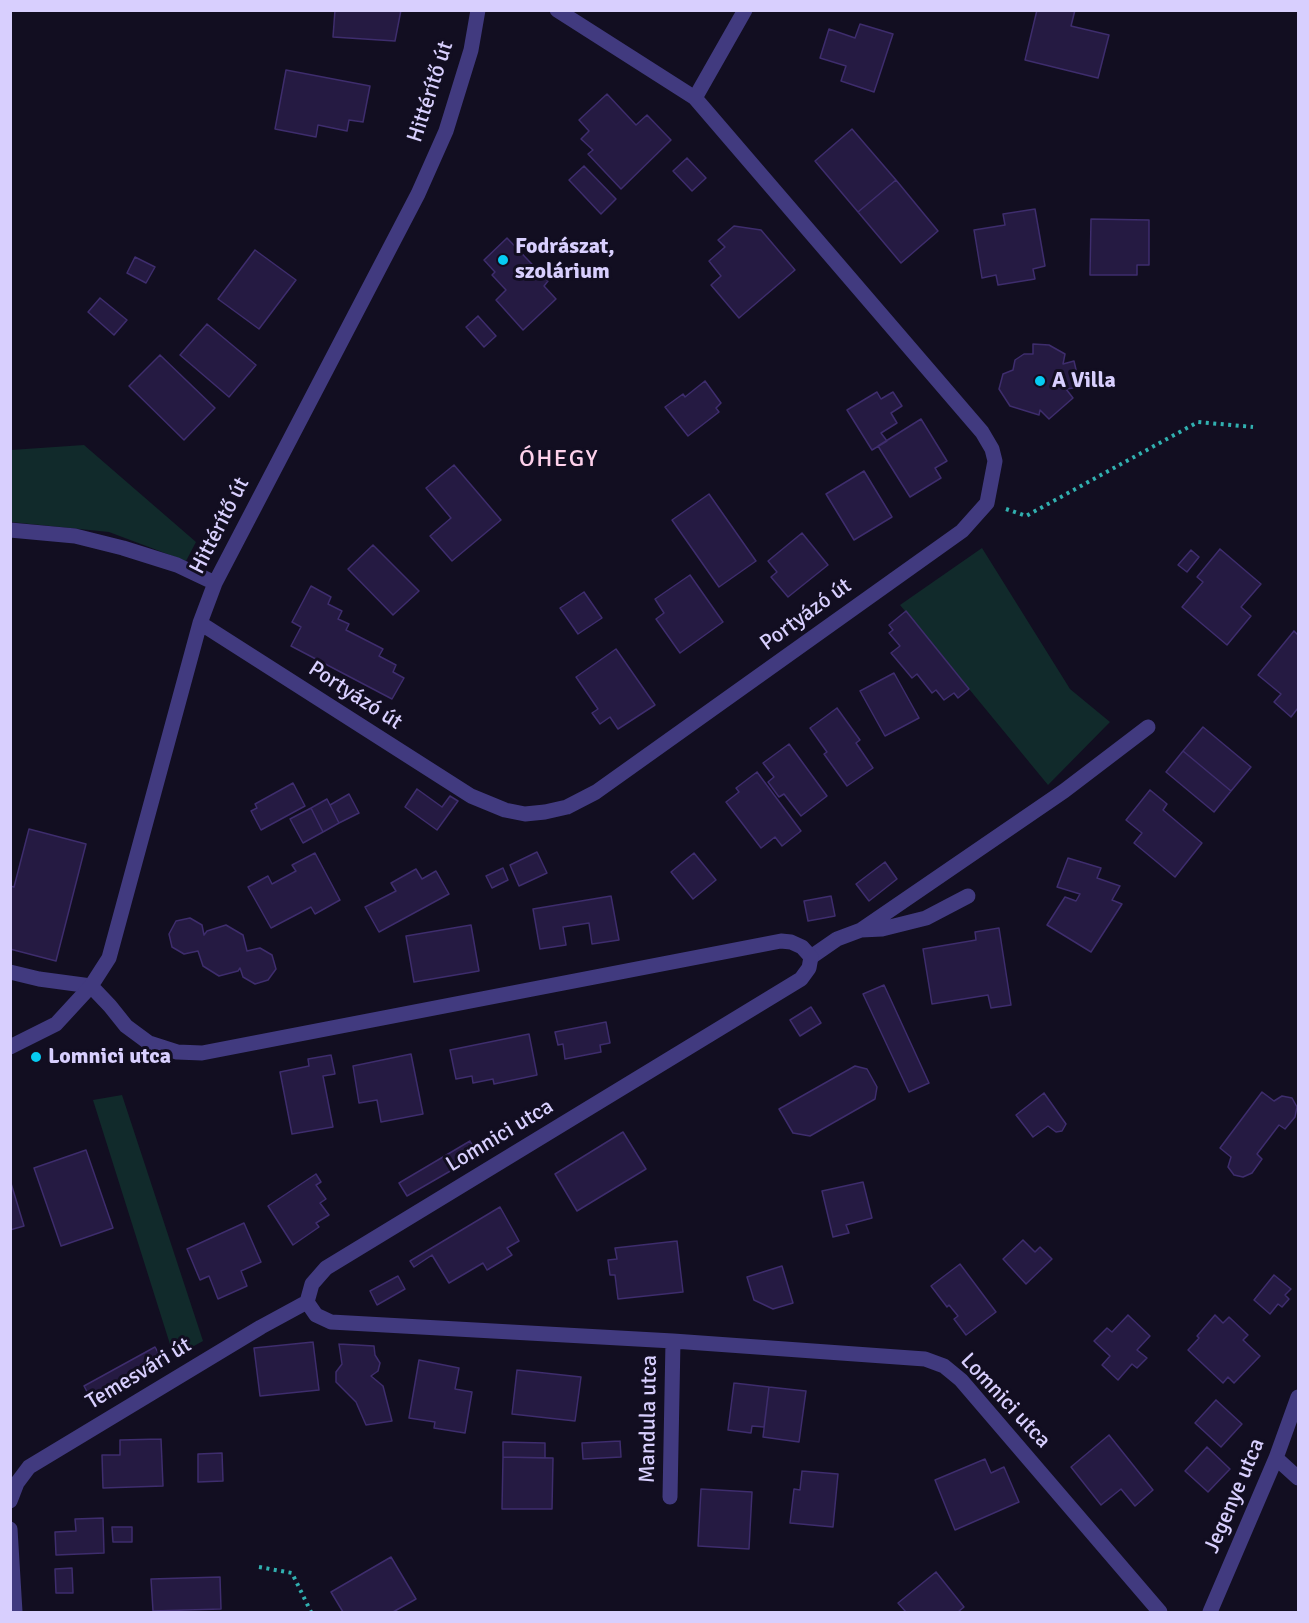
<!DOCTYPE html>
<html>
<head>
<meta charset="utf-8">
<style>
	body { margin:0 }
	#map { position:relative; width:1309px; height:1623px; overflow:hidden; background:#120e21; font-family:Signika,sans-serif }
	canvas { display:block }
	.frame { position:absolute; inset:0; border:12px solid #d8cffe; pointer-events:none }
</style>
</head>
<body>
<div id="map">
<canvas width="1309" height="1623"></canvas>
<div class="frame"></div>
</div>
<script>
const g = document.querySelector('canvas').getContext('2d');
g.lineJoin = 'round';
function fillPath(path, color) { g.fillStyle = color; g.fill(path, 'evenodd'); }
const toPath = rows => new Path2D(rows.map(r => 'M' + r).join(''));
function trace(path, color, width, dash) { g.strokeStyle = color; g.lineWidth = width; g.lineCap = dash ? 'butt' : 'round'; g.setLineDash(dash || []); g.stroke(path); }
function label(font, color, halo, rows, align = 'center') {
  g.font = font + ' Signika,sans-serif'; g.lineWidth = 6; g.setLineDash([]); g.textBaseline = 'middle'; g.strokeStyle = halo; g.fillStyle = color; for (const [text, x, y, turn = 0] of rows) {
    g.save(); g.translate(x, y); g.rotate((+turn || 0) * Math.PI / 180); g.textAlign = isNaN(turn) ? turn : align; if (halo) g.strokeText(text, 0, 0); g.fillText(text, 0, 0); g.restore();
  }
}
fillPath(toPath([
	[84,445,196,542,186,561,109,532,11,522,11,450],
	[982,548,1070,689,1110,722,1048,785,900,605],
	[122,1095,203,1341,174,1357,93,1100]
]), '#112a2b');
const building = toPath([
	[335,10,401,10,395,41,333,37,335,10],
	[1037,10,1075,10,1071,26,1109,35,1098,78,1025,60,1037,10],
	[860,24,893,34,874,92,841,81,846,66,820,58,829,29,855,38,860,24],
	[286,70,370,86,363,122,349,120,347,131,318,125,316,137,275,129,286,70],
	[607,94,636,125,647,115,671,140,621,189,588,154,593,150,581,139,589,131,579,120,607,94],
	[852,129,896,180,858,212,815,161,852,129],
	[687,158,706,178,692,191,673,171,687,158],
	[584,166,616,199,601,214,569,180,584,166],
	[896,180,938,231,901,263,858,212,896,180],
	[1035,209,1045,266,1033,269,1035,279,998,285,996,275,982,278,974,230,1005,225,1003,214,1035,209],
	[1091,219,1149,220,1149,265,1137,265,1137,275,1090,275,1091,219],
	[734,226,761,230,795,270,739,318,711,285,721,276,709,261,725,247,718,240,734,226],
	[507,238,548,281,544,286,556,299,523,330,496,300,506,290,492,275,495,272,484,260,507,238],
	[255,250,296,280,259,329,218,299,255,250],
	[135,257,155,267,146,283,127,273,135,257],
	[100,298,127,320,114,335,88,312,100,298],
	[478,316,496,336,484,347,466,327,478,316],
	[207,324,256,365,229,397,180,355,207,324],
	[1033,344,1049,345,1065,354,1063,364,1074,361,1080,387,1066,389,1073,398,1049,419,1040,410,1039,415,1010,406,999,389,1003,374,1013,370,1015,360,1024,354,1033,354,1033,344],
	[160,355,215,408,184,440,129,386,160,355],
	[705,381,721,403,716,408,719,412,688,436,665,407,683,394,685,397,705,381],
	[877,392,881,399,893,392,902,406,891,413,897,423,881,433,887,441,872,450,847,410,877,392],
	[921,419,947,461,935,468,941,478,910,497,878,446,921,419],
	[454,465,501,520,452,561,430,536,451,518,426,488,454,465],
	[864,471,892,517,854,540,826,494,864,471],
	[709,494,756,561,719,587,672,520,709,494],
	[802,533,828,565,788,597,771,577,777,572,768,561,802,533],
	[373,545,419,591,393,615,348,569,373,545],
	[1220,549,1261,584,1241,607,1251,616,1227,645,1182,607,1203,582,1197,577,1220,549],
	[1191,550,1199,557,1187,572,1178,565,1191,550],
	[690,575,723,622,680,653,656,619,664,613,655,599,690,575],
	[311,586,331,597,328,604,342,611,338,619,349,624,346,630,383,649,379,656,396,665,393,672,404,678,392,699,291,646,301,627,292,622,311,586],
	[584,592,602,618,578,634,560,608,584,592],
	[906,611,969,689,958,698,954,693,944,700,936,690,932,693,917,674,912,678,891,653,900,646,889,633,893,630,889,625,906,611],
	[1294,631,1298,635,1298,708,1291,717,1274,702,1281,694,1258,675,1294,631],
	[616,649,655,705,618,729,610,717,600,724,592,713,598,709,576,677,616,649],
	[894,673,919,718,885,736,860,691,894,673],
	[837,708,860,740,856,743,873,768,847,786,824,754,827,752,810,728,837,708],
	[1203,727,1251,767,1231,791,1183,751,1203,727],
	[789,744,827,796,801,816,784,794,779,797,768,782,774,777,763,763,789,744],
	[1183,751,1231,791,1214,812,1166,772,1183,751],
	[757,772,801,831,782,846,775,837,761,848,726,802,739,792,736,788,757,772],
	[293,783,305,806,261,830,251,811,257,808,255,804,293,783],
	[417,789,442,807,450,796,458,801,437,830,405,807,417,789],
	[1150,790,1167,804,1163,810,1202,843,1175,877,1134,843,1142,833,1126,820,1150,790],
	[349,794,359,813,339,823,330,805,349,794],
	[327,799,339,823,323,832,311,808,327,799],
	[311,808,323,832,303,843,290,819,311,808],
	[29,829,86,844,56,961,10,949,10,886,14,887,29,829],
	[537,852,547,873,519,886,510,865,537,852],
	[315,853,340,900,315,914,311,907,271,928,248,887,268,876,272,884,296,871,292,865,315,853],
	[694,853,716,880,693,899,671,872,694,853],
	[1068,858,1101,868,1097,878,1120,886,1112,900,1122,904,1091,952,1047,925,1065,897,1076,901,1080,894,1057,887,1068,858],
	[885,862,897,879,869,901,856,884,885,862],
	[503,868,508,880,492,888,486,876,503,868],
	[416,869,422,879,436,871,449,894,379,932,365,907,396,891,391,883,416,869],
	[611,896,619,940,592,944,589,923,563,927,566,945,540,949,533,909,611,896],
	[831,896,835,916,808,921,804,901,831,896],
	[190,918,202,925,204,935,207,931,226,925,243,935,247,951,260,948,272,955,276,969,268,980,255,984,243,977,240,968,238,971,219,976,203,966,198,951,184,954,172,947,169,934,176,921,190,918],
	[471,925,479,971,414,982,406,936,471,925],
	[999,928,1011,1005,991,1008,988,995,932,1004,923,949,976,940,975,932,999,928],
	[884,985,929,1083,909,1092,863,994,884,985],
	[811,1007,821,1023,800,1036,790,1020,811,1007],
	[606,1022,610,1043,600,1045,601,1052,565,1059,563,1044,558,1045,555,1032,606,1022],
	[529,1034,537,1075,494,1084,493,1079,473,1083,472,1076,456,1079,450,1050,529,1034],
	[411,1054,423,1114,381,1122,377,1100,359,1103,353,1066,411,1054],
	[331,1055,335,1074,323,1076,333,1127,292,1134,280,1072,309,1066,308,1059,331,1055],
	[855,1066,867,1069,877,1087,875,1099,810,1136,793,1133,779,1109,855,1066],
	[1262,1092,1274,1101,1282,1096,1292,1098,1297,1107,1295,1117,1285,1129,1279,1125,1257,1154,1262,1159,1252,1173,1243,1177,1234,1175,1228,1167,1231,1157,1220,1148,1262,1092],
	[1044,1093,1066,1124,1062,1131,1056,1132,1048,1126,1033,1137,1016,1115,1044,1093],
	[623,1132,646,1169,577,1211,555,1174,623,1132],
	[470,1141,478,1155,407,1196,399,1183,470,1141],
	[86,1150,113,1228,61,1246,34,1168,86,1150],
	[316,1174,321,1182,316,1185,326,1199,320,1203,329,1215,316,1223,319,1227,293,1245,268,1206,316,1174],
	[10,1180,24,1226,10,1230,10,1180],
	[863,1182,872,1218,846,1225,849,1233,833,1237,822,1191,863,1182],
	[500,1207,519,1241,507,1248,512,1255,487,1270,483,1263,449,1283,432,1255,414,1267,410,1261,500,1207],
	[244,1223,261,1262,241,1271,247,1286,218,1299,209,1276,200,1280,187,1249,244,1223],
	[1023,1240,1035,1252,1040,1247,1052,1259,1026,1284,1003,1259,1023,1240],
	[677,1241,683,1292,618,1299,615,1275,610,1275,608,1260,617,1259,615,1248,677,1241],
	[960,1264,996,1312,966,1335,954,1319,958,1316,949,1305,947,1307,931,1286,960,1264],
	[782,1266,793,1303,773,1309,754,1300,747,1277,782,1266],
	[1274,1275,1291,1289,1285,1295,1289,1299,1282,1307,1278,1304,1270,1314,1254,1300,1274,1275],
	[398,1276,405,1289,377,1305,370,1291,398,1276],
	[1128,1315,1150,1336,1137,1350,1147,1358,1137,1368,1132,1364,1118,1380,1102,1365,1110,1356,1094,1341,1107,1328,1112,1332,1128,1315],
	[1215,1315,1223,1323,1229,1317,1248,1335,1243,1340,1260,1356,1234,1383,1228,1377,1223,1383,1188,1350,1199,1338,1197,1336,1215,1315],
	[313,1342,319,1390,260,1396,254,1348,313,1342],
	[339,1344,374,1346,375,1355,380,1363,378,1371,371,1376,383,1386,392,1421,366,1425,356,1402,336,1382,336,1372,342,1364,339,1344],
	[155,1347,164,1363,92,1401,84,1386,155,1347],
	[419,1360,459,1368,455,1389,472,1392,465,1433,434,1428,435,1422,409,1418,419,1360],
	[517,1370,581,1377,575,1421,512,1414,517,1370],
	[734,1383,769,1387,764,1427,752,1426,751,1433,728,1430,734,1383],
	[769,1387,806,1391,799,1442,763,1437,769,1387],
	[1216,1400,1242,1424,1221,1447,1195,1423,1216,1400],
	[1109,1435,1153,1490,1135,1506,1121,1489,1101,1505,1071,1467,1109,1435],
	[161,1439,163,1486,103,1488,102,1455,120,1455,120,1440,161,1439],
	[620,1441,621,1457,583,1459,582,1443,620,1441],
	[503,1442,545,1443,545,1458,503,1457,503,1442],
	[1207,1447,1230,1469,1208,1492,1185,1471,1207,1447],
	[222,1453,223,1481,198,1482,198,1454,222,1453],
	[503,1457,553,1458,552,1509,502,1509,503,1457],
	[985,1459,991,1473,1004,1467,1019,1502,955,1530,935,1480,985,1459],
	[802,1471,838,1474,833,1527,790,1523,794,1489,800,1490,802,1471],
	[701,1489,752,1492,749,1549,698,1546,701,1489],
	[103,1518,104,1553,56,1555,55,1532,76,1531,75,1519,103,1518],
	[112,1527,132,1527,132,1542,113,1542,112,1527],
	[391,1557,416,1599,393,1612,343,1612,331,1592,391,1557],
	[72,1568,73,1593,56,1593,55,1569,72,1568],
	[936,1572,964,1607,958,1612,906,1612,898,1603,936,1572],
	[220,1577,221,1609,153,1611,151,1579,220,1577]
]);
fillPath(building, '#251a42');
trace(building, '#3e2d6d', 1.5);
trace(toPath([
	[1006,509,1026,516,1198,422,1253,427],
	[259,1567,292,1573,311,1612]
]), '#31b0b0', 4, [3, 4.5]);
trace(toPath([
	[861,930,882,929,926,918,968,896],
	[811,957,837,939,861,930,1064,791,1148,727],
	[10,972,39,979,91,986]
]), '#413a7f', 15);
trace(toPath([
	[695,98,745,10],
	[10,530,75,536,123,548,177,565,215,583],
	[200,623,471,796,505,810,525,814,545,812,567,807,596,792,962,531,987,503,995,461,992,449,982,432,695,98,557,10],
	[91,986,110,1006,126,1026,149,1043,177,1052,202,1053,781,941,791,942,802,947,811,957,809,968,801,979,326,1268,312,1284,307,1302,316,1315,331,1322,673,1341,925,1359,944,1366,961,1380,1160,1612],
	[10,1047,56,1024,91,986,109,958,200,623,215,583,418,194,446,131,471,50,478,10],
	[1276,1458,1298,1478],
	[670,1497,673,1341],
	[10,1501,17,1483,29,1467,261,1327,307,1302],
	[10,1529,15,1612],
	[1210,1612,1276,1458,1298,1397]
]), '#413a7f', 15);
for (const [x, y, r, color] of [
	[503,260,6,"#06ccf3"],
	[1040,381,6,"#06ccf3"],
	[36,1057,6,"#06ccf3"]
]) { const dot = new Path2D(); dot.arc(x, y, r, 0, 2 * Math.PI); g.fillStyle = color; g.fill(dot); trace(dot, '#120e21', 2); }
label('22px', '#d8cffe', '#120e21', [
	["Hittérítő út",431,92,-72],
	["Hittérítő út",220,526,-63],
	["Portyázó út",806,615,-36],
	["Portyázó út",355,696,33],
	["Lomnici utca",500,1136,-31],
	["Temesvári út",139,1374,-31],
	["Lomnici utca",1005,1401,47],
	["Mandula utca",649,1419,-89],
	["Jegenye utca",1235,1496,-67]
]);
label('bold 22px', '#d8cffe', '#120e21', [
	["Fodrászat,",515,247],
	["szolárium",515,272],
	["A Villa",1052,381],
	["Lomnici utca",48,1057]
], 'left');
g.letterSpacing = '1.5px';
label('24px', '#fed1eb', '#120e21', [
	["ÓHEGY",559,460]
]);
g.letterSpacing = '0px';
</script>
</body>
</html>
